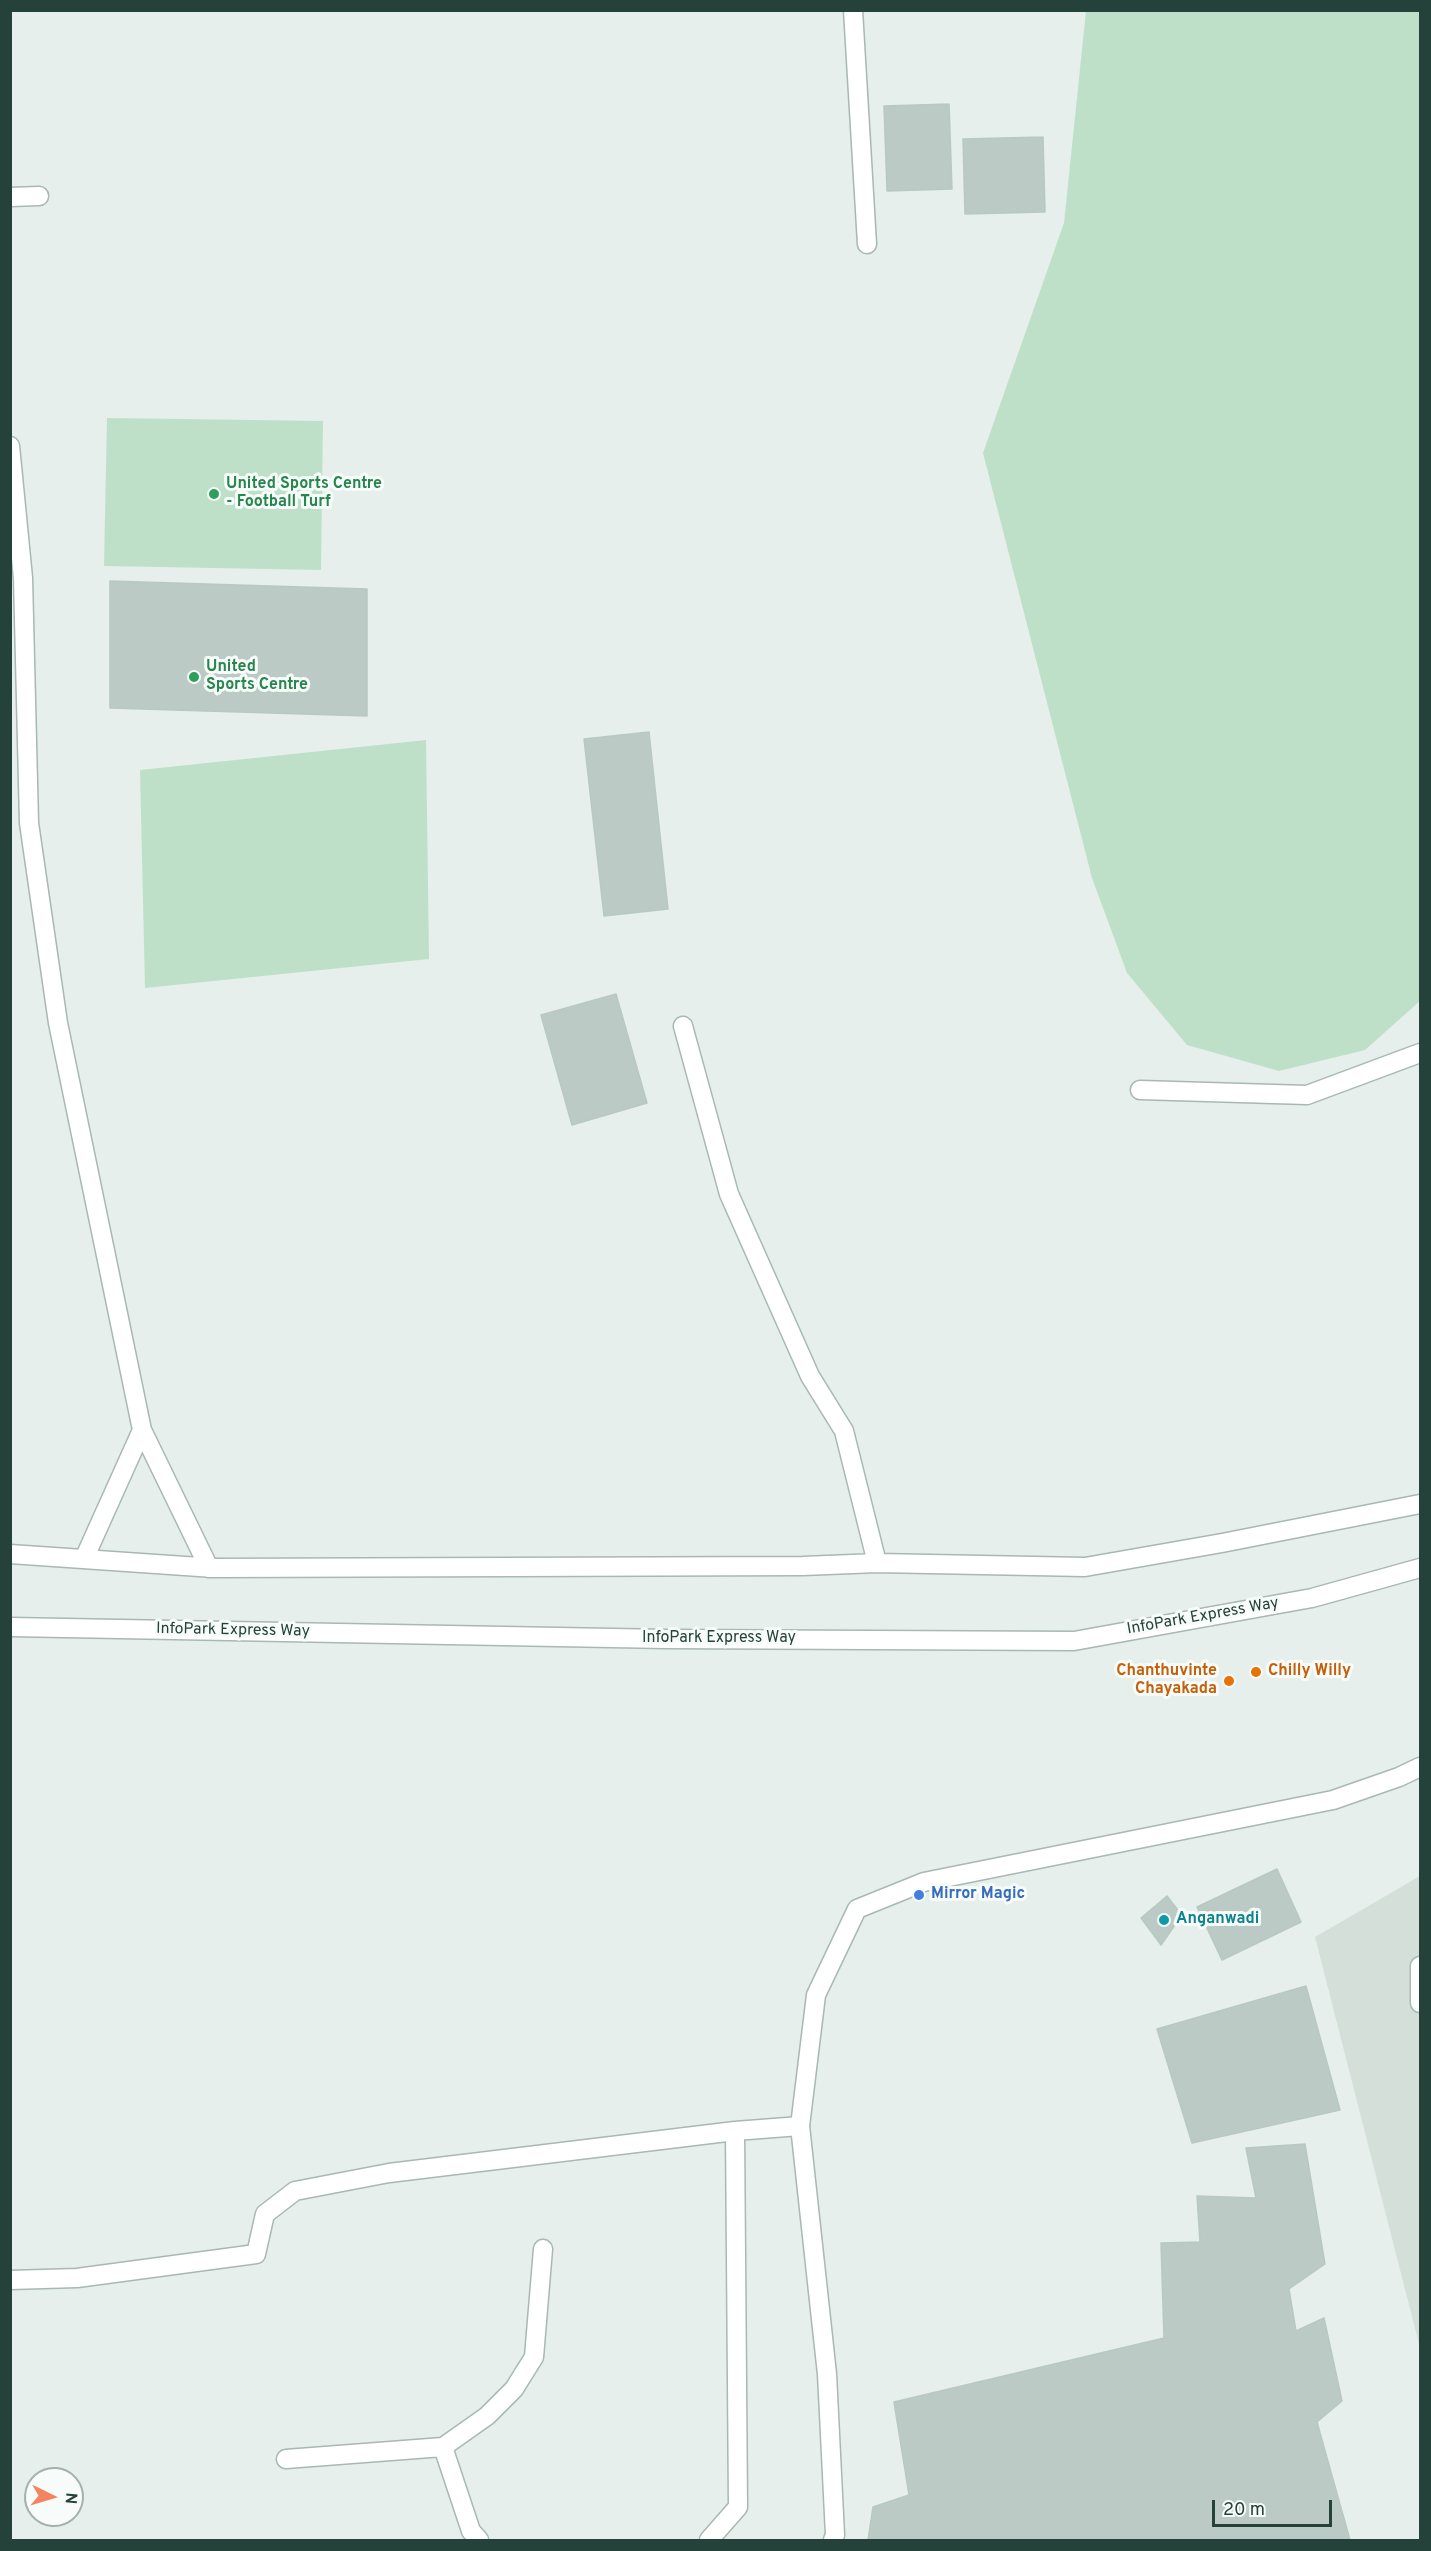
<!DOCTYPE html>
<html>
<head>
<meta charset="utf-8">
<style>
	body { margin:0 }
	#map { position:relative; width:1431px; height:2551px; overflow:hidden; background:#e6efeb; font-family:Overpass,sans-serif }
	canvas { display:block }
	.frame { position:absolute; inset:0; border:12px solid #24423a; pointer-events:none }
	.north { position:absolute; left:24px; top:2467px; width:60px; height:60px; box-sizing:border-box; background:#f7fbf9; border:2px solid #a3b1ad; border-radius:50%; rotate:95deg; font-size:16px; font-weight:700; line-height:24px; text-align:center; color:#24423a }
	.north::after { content:''; display:block; margin:auto; width:21px; height:27px; background:#f4845f; clip-path:polygon(50% 0,100% 100%,50% 72%,0 100%) }
	.scale { position:absolute; left:1212px; top:2500px; width:120px; height:27px; box-sizing:border-box; border:3px solid #24423a; border-top:0; padding-left:8px; font-size:18px; line-height:21px; white-space:nowrap; color:#24423a; -webkit-text-stroke:4px #f7fbf9; paint-order:stroke }
</style>
</head>
<body>
<div id="map">
<canvas width="1431" height="2551"></canvas>
<div class="frame"></div>
<div class="north">N</div>
<div class="scale">20 m</div>
</div>
<script>
const g = document.querySelector('canvas').getContext('2d');
g.lineJoin = 'round';
function fillPath(path, color) { g.fillStyle = color; g.fill(path, 'evenodd'); }
const toPath = rows => new Path2D(rows.map(r => 'M' + r).join(''));
function trace(path, color, width, dash) { g.strokeStyle = color; g.lineWidth = width; g.lineCap = dash ? 'butt' : 'round'; g.setLineDash(dash || []); g.stroke(path); }
function label(font, color, halo, rows, align = 'center') {
  g.font = font + ' Overpass,sans-serif'; g.lineWidth = 6; g.setLineDash([]); g.textBaseline = 'middle'; g.strokeStyle = halo; g.fillStyle = color; for (const [text, x, y, turn = 0] of rows) {
    g.save(); g.translate(x, y); g.rotate((+turn || 0) * Math.PI / 180); g.textAlign = isNaN(turn) ? turn : align; if (halo) g.strokeText(text, 0, 0); g.fillText(text, 0, 0); g.restore();
  }
}
fillPath(toPath([
	[1420,1876,1420,2348,1315,1937]
]), '#d4dfda');
fillPath(toPath([
	[1086,11,1420,11,1420,1001,1365,1050,1279,1071,1187,1045,1127,973,1092,878,983,453,1064,223],
	[107,418,323,421,321,570,104,566],
	[426,740,429,959,145,988,140,770]
]), '#bfe0c8');
const building = toPath([
	[949,104,952,189,887,191,884,106,949,104],
	[1043,137,1045,212,965,214,963,139,1043,137],
	[110,581,367,589,367,716,110,708,110,581],
	[649,732,668,909,604,916,584,739,649,732],
	[616,994,647,1103,572,1125,541,1015,616,994],
	[1277,1869,1301,1922,1222,1960,1197,1907,1277,1869],
	[1167,1896,1187,1922,1175,1925,1161,1945,1141,1918,1167,1896],
	[1306,1986,1340,2110,1192,2143,1157,2029,1306,1986],
	[1305,2144,1325,2264,1289,2289,1296,2331,1324,2318,1342,2401,1317,2422,1350,2540,868,2540,873,2507,909,2495,894,2402,1164,2338,1161,2243,1200,2242,1197,2196,1256,2198,1246,2148,1305,2144]
]);
fillPath(building, '#bbcac4');
trace(building, '#b8c9c2', 1.5);
const service = toPath([
	[1420,1966,1420,2003]
]);
const minor = toPath([
	[853,10,867,244],
	[10,197,39,196],
	[10,446,23,578,29,823,58,1023,142,1430],
	[683,1026,729,1194,810,1376,844,1431,877,1563],
	[1140,1090,1307,1095,1420,1053],
	[10,1554,214,1568,803,1566,877,1563,1085,1567,1222,1543,1420,1504],
	[84,1559,142,1430,209,1568],
	[10,1627,667,1639,1074,1641,1312,1598,1420,1568],
	[10,2280,77,2278,256,2254,265,2214,295,2191,389,2173,735,2131,800,2126],
	[443,2447,487,2416,514,2389,534,2357,543,2249],
	[286,2459,443,2447,471,2531,479,2540],
	[709,2540,738,2507,735,2131]
]);
const tertiary = toPath([
	[833,2540,835,2535,827,2374,800,2126,816,1995,857,1909,924,1882,1333,1800,1399,1777,1420,1767]
]);
trace(service, '#a8b8b2', 21);
trace(minor, '#a8b8b2', 21);
trace(tertiary, '#a8b8b2', 21);
trace(service, '#fff', 18);
trace(minor, '#fff', 18);
trace(tertiary, '#fff', 18);
for (const [x, y, r, color] of [
	[214,494,6,"#2e9e5b"],
	[194,677,6,"#2e9e5b"],
	[1256,1672,6,"#e8710a"],
	[1229,1681,6,"#e8710a"],
	[919,1895,6,"#3f7fe0"],
	[1164,1920,6,"#0f9aa8"]
]) { const dot = new Path2D(); dot.arc(x, y, r, 0, 2 * Math.PI); g.fillStyle = color; g.fill(dot); trace(dot, '#f7fbf9', 2); }
label('bold 16px', '#27864d', '#f7fbf9', [
	["United Sports Centre",226,485],
	["- Football Turf",226,503],
	["United",206,668],
	["Sports Centre",206,686]
], 'left');
label('16px', '#24423a', '#f7fbf9', [
	["InfoPark Express Way",1203,1617,-10],
	["InfoPark Express Way",233,1631,1],
	["InfoPark Express Way",719,1639]
]);
label('bold 16px', '#c56008', '#f7fbf9', [
	["Chanthuvinte",1217,1672],
	["Chayakada",1217,1690],
	["Chilly Willy",1268,1672,"left"]
], 'right');
label('bold 16px', '#366cbe', '#f7fbf9', [
	["Mirror Magic",931,1895]
], 'left');
label('bold 16px', '#0d838f', '#f7fbf9', [
	["Anganwadi",1176,1920]
], 'left');
</script>
</body>
</html>
